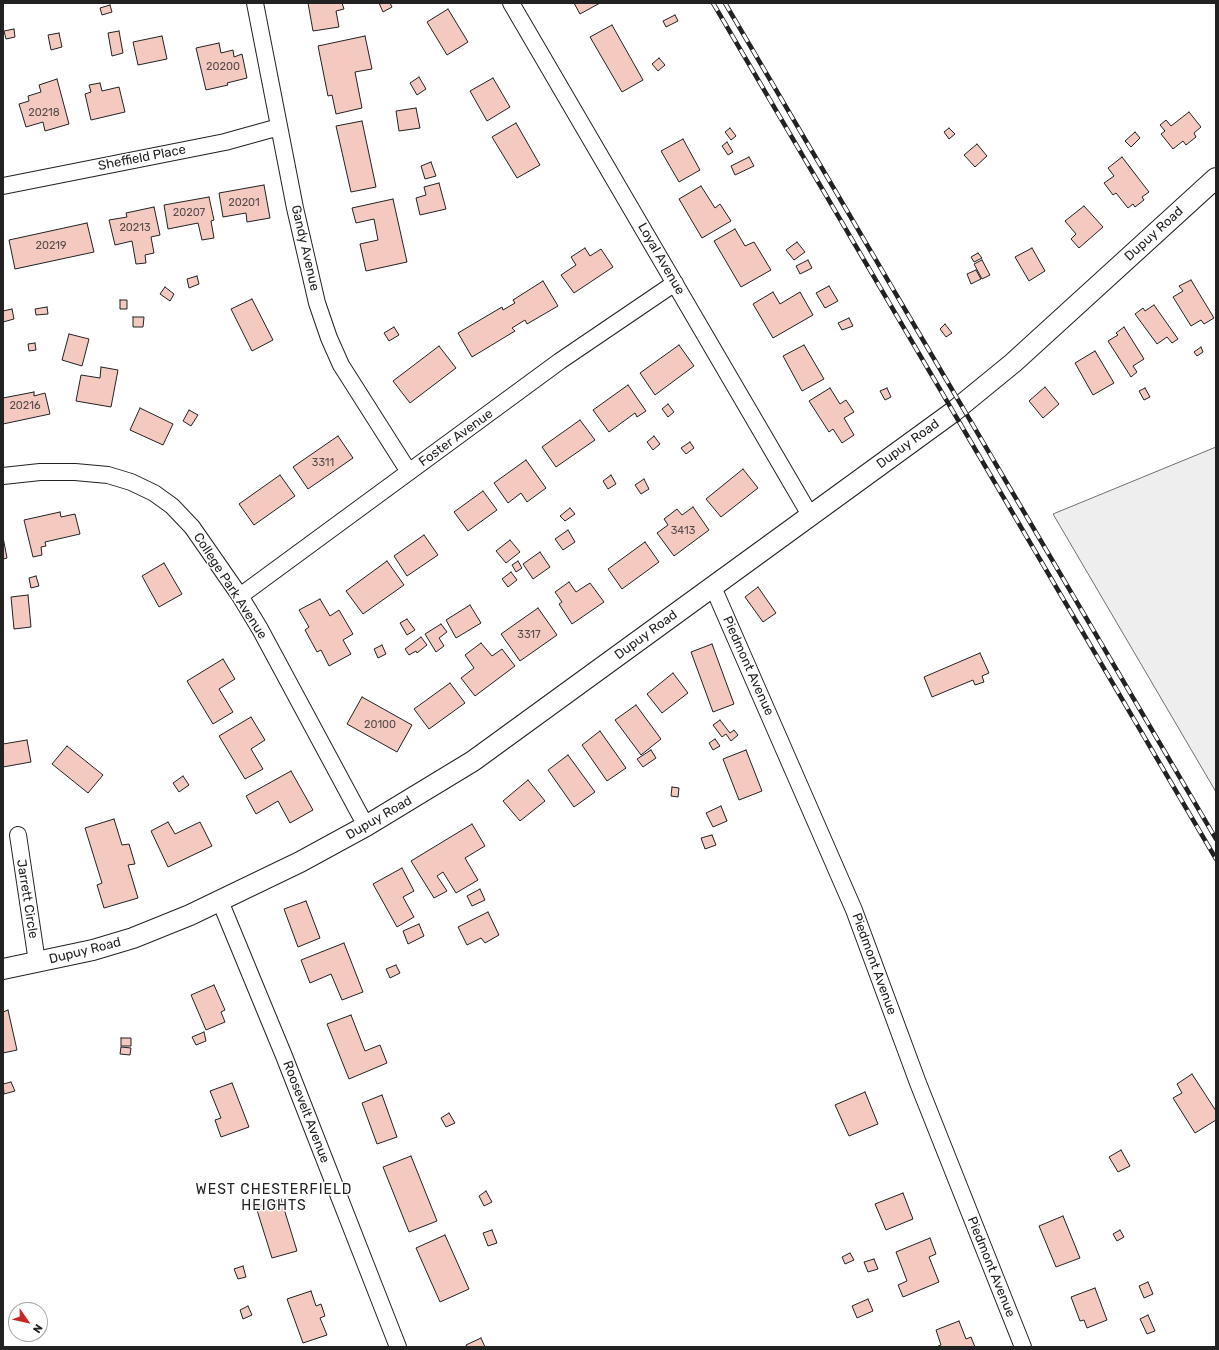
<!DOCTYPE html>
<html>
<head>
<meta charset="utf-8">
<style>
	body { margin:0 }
	#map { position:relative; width:1219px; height:1350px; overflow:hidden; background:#fff; font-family:Rubik,sans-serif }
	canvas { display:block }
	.frame { position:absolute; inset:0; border:4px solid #222; pointer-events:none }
	.north { position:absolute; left:8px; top:1302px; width:40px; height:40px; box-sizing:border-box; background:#fff; border:1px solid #a7a7a7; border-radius:50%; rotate:124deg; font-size:11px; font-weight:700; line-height:16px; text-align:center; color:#222 }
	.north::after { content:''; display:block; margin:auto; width:14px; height:18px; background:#c62828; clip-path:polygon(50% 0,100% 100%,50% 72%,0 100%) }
</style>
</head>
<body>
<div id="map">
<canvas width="1219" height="1350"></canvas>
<div class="frame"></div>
<div class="north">N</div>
</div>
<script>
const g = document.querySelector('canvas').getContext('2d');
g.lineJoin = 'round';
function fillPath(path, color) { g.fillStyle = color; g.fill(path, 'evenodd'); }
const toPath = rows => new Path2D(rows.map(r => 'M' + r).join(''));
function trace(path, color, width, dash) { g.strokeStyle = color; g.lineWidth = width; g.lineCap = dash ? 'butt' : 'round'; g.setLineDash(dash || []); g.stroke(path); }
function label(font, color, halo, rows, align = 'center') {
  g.font = font + ' Rubik,sans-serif'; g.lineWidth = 3; g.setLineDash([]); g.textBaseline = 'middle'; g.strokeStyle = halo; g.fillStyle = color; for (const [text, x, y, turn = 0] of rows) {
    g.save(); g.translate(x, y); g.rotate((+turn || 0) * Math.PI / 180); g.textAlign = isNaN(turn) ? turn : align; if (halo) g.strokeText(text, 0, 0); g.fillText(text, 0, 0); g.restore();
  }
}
const green = toPath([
	[1216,447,1216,792,1053,514,1216,447]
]);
fillPath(green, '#eee');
trace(green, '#6f6f6f', 1);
const building = toPath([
	[308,3,342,3,344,9,336,11,339,27,313,31,308,3],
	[379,3,390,3,392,7,383,12,379,3],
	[574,3,600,3,580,14,574,3],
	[110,5,112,12,102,15,100,8,110,5],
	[448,9,468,42,447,55,427,22,448,9],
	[675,15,678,21,666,27,663,21,675,15],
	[612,25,643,80,622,92,590,37,612,25],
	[14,29,15,37,6,39,4,31,14,29],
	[119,31,123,53,112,56,108,33,119,31],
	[59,33,62,47,51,50,48,35,59,33],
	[162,36,167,59,138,65,133,42,162,36],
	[365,36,372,69,355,72,362,108,336,114,332,95,328,96,318,46,365,36],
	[219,43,221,53,233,50,234,57,242,54,247,78,227,83,228,85,206,90,196,48,219,43],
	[659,58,665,65,658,71,652,64,659,58],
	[419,77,426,89,417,95,410,83,419,77],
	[493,78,510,107,487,121,470,91,493,78],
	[57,79,69,124,45,131,43,122,26,127,19,104,29,101,28,96,41,92,39,85,57,79],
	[100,83,102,91,119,87,125,112,91,120,85,94,91,92,89,85,100,83],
	[416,108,420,128,399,131,396,111,416,108],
	[1189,112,1201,127,1194,133,1196,137,1186,145,1183,141,1173,149,1161,134,1165,131,1160,125,1166,120,1171,126,1189,112],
	[362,121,376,187,351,192,336,126,362,121],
	[516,123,540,165,517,178,492,137,516,123],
	[730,128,736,136,731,140,725,132,730,128],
	[949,128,955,134,949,139,944,132,949,128],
	[1135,132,1140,138,1131,147,1125,141,1135,132],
	[683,139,700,170,679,182,661,151,683,139],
	[727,142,733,152,728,155,722,146,727,142],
	[977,144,987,156,975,167,964,155,977,144],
	[749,157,754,166,735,175,731,166,749,157],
	[1122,157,1149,192,1142,197,1144,200,1135,207,1133,204,1128,208,1116,193,1113,195,1104,183,1114,176,1108,168,1122,157],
	[431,162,436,176,425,179,421,166,431,162],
	[439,183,446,209,420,215,416,198,426,195,424,187,439,183],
	[264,185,270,218,247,222,246,213,223,217,219,193,264,185],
	[701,186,715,208,720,204,731,221,702,238,679,199,701,186],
	[209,197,214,220,211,221,214,238,202,240,198,223,168,229,164,205,209,197],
	[393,199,407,262,366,271,360,244,378,240,374,219,356,223,352,208,393,199],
	[1084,206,1103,227,1079,248,1071,239,1076,234,1065,221,1084,206],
	[154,207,160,235,151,237,154,253,145,255,146,263,136,264,132,241,115,245,109,220,127,217,126,213,154,207],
	[87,223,94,252,15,269,9,240,87,223],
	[735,229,745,246,754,242,771,270,741,287,714,241,735,229],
	[797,242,805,252,794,260,786,250,797,242],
	[585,248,590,256,601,249,613,267,574,293,561,275,576,265,571,257,585,248],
	[1032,248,1045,271,1029,281,1015,257,1032,248],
	[978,253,982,258,974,262,971,257,978,253],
	[808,260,812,268,800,274,796,266,808,260],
	[982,260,990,275,982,279,974,264,982,260],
	[976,270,981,279,971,284,967,274,976,270],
	[197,276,199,284,189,288,187,279,197,276],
	[1191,280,1214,318,1204,324,1201,320,1191,326,1173,297,1183,291,1179,286,1191,280],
	[543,281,558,306,527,324,525,320,512,328,515,331,472,357,458,333,502,307,503,310,515,303,513,300,543,281],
	[829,286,838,301,825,308,816,293,829,286],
	[165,287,174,294,170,301,160,294,165,287],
	[773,292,780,304,800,292,813,315,773,338,753,304,773,292],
	[252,299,273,340,252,351,231,309,252,299],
	[120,300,127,300,127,309,120,309,120,300],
	[1154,305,1178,339,1172,343,1167,337,1157,344,1135,314,1143,308,1145,311,1154,305],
	[47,307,48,314,36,315,35,309,47,307],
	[12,309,14,319,3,322,3,311,12,309],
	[133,317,144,317,143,327,133,327,133,317],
	[849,318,853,326,842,330,838,323,849,318],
	[945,324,952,333,946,337,940,329,945,324],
	[394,327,399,335,389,341,384,333,394,327],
	[1124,327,1144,359,1133,366,1137,372,1131,377,1108,341,1118,335,1116,333,1124,327],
	[69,334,89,339,82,366,62,360,69,334],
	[35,343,36,350,29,351,28,344,35,343],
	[679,345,694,366,655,395,640,373,679,345],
	[804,345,824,379,802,391,783,356,804,345],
	[439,346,456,368,410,403,393,381,439,346],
	[1201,347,1203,352,1197,356,1194,352,1201,347],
	[1095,351,1114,383,1093,395,1075,363,1095,351],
	[101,367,118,370,111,407,76,401,81,375,100,378,101,367],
	[628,385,646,411,637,417,635,413,609,432,593,410,628,385],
	[1045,387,1059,404,1043,418,1029,401,1045,387],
	[830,388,840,404,846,400,854,412,844,418,854,435,842,443,833,429,829,432,809,401,830,388],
	[887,388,891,397,885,400,880,391,887,388],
	[1145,388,1150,397,1144,400,1139,391,1145,388],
	[34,392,34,396,45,393,50,414,3,424,3,398,34,392],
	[668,404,674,412,668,417,662,409,668,404],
	[140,408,173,424,163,445,130,430,140,408],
	[189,410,198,415,191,426,183,421,189,410],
	[580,420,595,440,556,467,542,447,580,420],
	[338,436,353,458,308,489,293,467,338,436],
	[654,436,660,444,653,450,647,442,654,436],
	[690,442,694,448,686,454,681,448,690,442],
	[526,460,546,488,527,502,521,493,508,503,494,483,526,460],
	[743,469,758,488,721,517,706,499,743,469],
	[280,475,295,496,254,525,239,504,280,475],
	[611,475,616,484,608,489,603,481,611,475],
	[644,479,649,489,641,494,635,485,644,479],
	[483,491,497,510,468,531,454,512,483,491],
	[693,507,709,530,674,556,657,533,668,525,664,519,677,509,682,515,693,507],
	[570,508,575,514,565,521,560,516,570,508],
	[60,512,61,517,75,514,80,534,45,542,46,546,41,547,42,555,33,557,24,520,60,512],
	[568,530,575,542,563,550,555,539,568,530],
	[424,535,438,555,407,576,394,556,424,535],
	[3,537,7,558,3,559,3,537],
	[510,540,520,552,506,563,496,551,510,540],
	[645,542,659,562,622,589,608,569,645,542],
	[540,552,550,567,533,579,523,564,540,552],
	[387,561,404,585,363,614,346,591,387,561],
	[518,561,522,568,516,572,512,565,518,561],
	[164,563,182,594,159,607,142,576,164,563],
	[511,572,517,580,508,587,502,579,511,572],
	[36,576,39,586,31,588,29,578,36,576],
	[569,582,576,592,590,583,604,602,572,624,559,604,562,602,555,592,569,582],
	[758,587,776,613,763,622,745,597,758,587],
	[28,595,31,627,14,629,11,597,28,595],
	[320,599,330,616,339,610,353,634,343,640,351,654,329,666,321,650,317,652,305,630,309,627,299,610,320,599],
	[470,605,481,623,456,638,446,620,470,605],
	[538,608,557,635,520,661,501,634,538,608],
	[407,619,415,630,407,635,400,623,407,619],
	[441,624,447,632,439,638,444,646,436,652,425,634,441,624],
	[421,637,427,645,417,653,416,651,409,655,405,649,421,637],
	[481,643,492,656,502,649,515,666,475,696,461,678,474,668,465,655,481,643],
	[712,644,734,704,713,712,691,652,712,644],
	[382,645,386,654,378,658,374,649,382,645],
	[980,653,989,673,982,676,984,682,975,685,973,680,932,697,924,677,980,653],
	[223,659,235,679,219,689,233,712,213,724,187,681,223,659],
	[673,673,688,693,662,713,647,694,673,673],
	[450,683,465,703,429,729,414,709,450,683],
	[362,697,412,725,397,752,347,724,362,697],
	[636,705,661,739,641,755,615,720,636,705],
	[251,717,265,740,251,749,263,769,245,779,219,736,251,717],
	[720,720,730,733,734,730,738,735,731,741,726,734,722,737,713,725,720,720],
	[600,731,626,768,607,781,582,745,600,731],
	[715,739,720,746,713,750,709,743,715,739],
	[27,740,31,762,3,767,3,744,27,740],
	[67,746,103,775,88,793,52,764,67,746],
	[651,750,656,758,643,767,637,759,651,750],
	[746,750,762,791,739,800,723,759,746,750],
	[568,755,595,792,574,807,548,770,568,755],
	[291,771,313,810,290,823,278,801,256,814,246,796,291,771],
	[183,776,189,785,179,792,173,783,183,776],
	[528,780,545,801,520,821,503,801,528,780],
	[672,787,679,788,678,797,671,796,672,787],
	[721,806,727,821,713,827,706,813,721,806],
	[114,819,122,845,129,844,135,864,128,865,138,898,104,908,97,885,102,883,85,828,114,819],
	[168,822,175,834,200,822,212,846,168,867,151,831,168,822],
	[472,824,485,846,465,858,478,880,456,893,443,872,437,876,447,891,434,898,411,861,472,824],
	[712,835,716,845,705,849,701,838,712,835],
	[402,868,414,891,403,897,414,917,397,927,373,884,402,868],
	[480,889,485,900,472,906,467,896,480,889],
	[306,901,320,938,298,947,284,909,306,901],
	[488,912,499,935,485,943,481,938,467,945,458,927,488,912],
	[419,924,424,936,408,944,403,931,419,924],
	[344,943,363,992,342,1000,331,974,310,983,301,960,344,943],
	[396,965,400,973,390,978,386,969,396,965],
	[214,985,225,1010,221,1012,225,1022,206,1030,191,995,214,985],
	[8,1010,17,1050,3,1053,3,1012,8,1010],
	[351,1015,365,1051,380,1045,387,1063,349,1079,327,1024,351,1015],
	[204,1032,206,1041,196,1045,192,1037,204,1032],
	[121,1038,131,1038,131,1046,121,1046,121,1038],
	[121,1047,131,1048,130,1055,120,1054,121,1047],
	[1192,1074,1216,1111,1216,1120,1195,1133,1173,1098,1182,1093,1177,1084,1192,1074],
	[11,1082,15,1091,4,1094,3,1084,11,1082],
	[232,1083,249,1127,221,1137,215,1120,221,1118,210,1091,232,1083],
	[865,1092,878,1124,849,1136,835,1105,865,1092],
	[382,1095,397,1137,377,1144,362,1103,382,1095],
	[449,1113,455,1123,446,1127,441,1118,449,1113],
	[1121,1150,1130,1166,1118,1172,1109,1157,1121,1150],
	[411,1156,437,1221,409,1232,383,1167,411,1156],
	[486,1191,492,1202,484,1206,479,1196,486,1191],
	[903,1193,913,1219,886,1230,875,1204,903,1193],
	[281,1199,297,1251,272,1258,256,1207,281,1199],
	[1063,1216,1080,1258,1056,1267,1039,1226,1063,1216],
	[492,1230,497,1243,488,1246,483,1233,492,1230],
	[1120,1230,1124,1237,1117,1241,1113,1234,1120,1230],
	[445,1235,469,1289,440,1302,416,1248,445,1235],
	[930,1238,936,1254,929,1257,939,1282,903,1297,898,1285,907,1281,896,1252,930,1238],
	[850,1253,854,1260,845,1264,842,1257,850,1253],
	[874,1259,878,1269,868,1272,864,1262,874,1259],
	[243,1266,246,1277,238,1279,234,1269,243,1266],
	[1148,1282,1153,1294,1144,1298,1139,1286,1148,1282],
	[1095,1288,1107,1320,1087,1328,1084,1320,1080,1321,1071,1297,1095,1288],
	[311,1291,316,1306,321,1304,325,1316,320,1318,327,1335,303,1343,287,1299,311,1291],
	[868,1299,873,1311,857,1318,852,1306,868,1299],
	[248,1306,252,1315,243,1319,240,1310,248,1306],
	[1148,1315,1155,1331,1147,1334,1140,1319,1148,1315],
	[959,1321,966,1339,971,1337,975,1347,936,1347,941,1345,936,1330,959,1321],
	[481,1338,485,1347,467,1347,466,1345,481,1338]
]);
fillPath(building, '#f3c9c0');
trace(building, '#222', 1);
const minor = toPath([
	[255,3,295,208,317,303,329,338,341,365,409,472],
	[511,3,810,515],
	[3,186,225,142,279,127],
	[3,476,40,472,75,472,108,475,131,482,154,493,172,506,192,527,240,596,260,629,366,826],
	[713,587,854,910,918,1083,1023,1347],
	[240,596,560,361,675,283],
	[18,835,37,962],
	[220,901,284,1056,398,1347]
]);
const tertiary = toPath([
	[3,969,93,950,133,938,190,915,300,862,366,826,473,761,953,412,1013,363,1216,178]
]);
trace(minor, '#222', 18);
trace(tertiary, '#222', 22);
trace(minor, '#fff', 16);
trace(tertiary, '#fff', 20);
const rail = toPath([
	[713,3,1216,859],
	[725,3,1216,839]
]);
trace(rail, '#222', 4.5);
trace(rail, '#fff', 3, [9]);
label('11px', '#564c4a', null, [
	["20200",223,67],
	["20218",44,113],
	["20201",244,203],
	["20207",189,213],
	["20213",135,228],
	["20219",51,246],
	["20216",25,406],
	["3311",323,463],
	["3413",683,531],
	["3317",529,635],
	["20100",380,725]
]);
label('13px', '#222', '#fff', [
	["Sheffield Place",142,158,-11],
	["Dupuy Road",1154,234,-42],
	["Gandy Avenue",305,248,77],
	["Loyal Avenue",661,259,60],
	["Foster Avenue",456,438,-36],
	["Dupuy Road",908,444,-36],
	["College Park Avenue",230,586,57],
	["Dupuy Road",646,635,-36],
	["Piedmont Avenue",748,666,66],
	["Dupuy Road",379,818,-30],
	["Jarrett Circle",27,899,81],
	["Dupuy Road",85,951,-14],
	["Piedmont Avenue",874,964,70],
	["Roosevelt Avenue",306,1112,69],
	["Piedmont Avenue",991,1267,68]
]);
g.letterSpacing = '1px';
label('14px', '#222', '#fff', [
	["WEST CHESTERFIELD",274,1190],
	["HEIGHTS",274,1206]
]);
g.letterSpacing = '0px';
</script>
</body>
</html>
